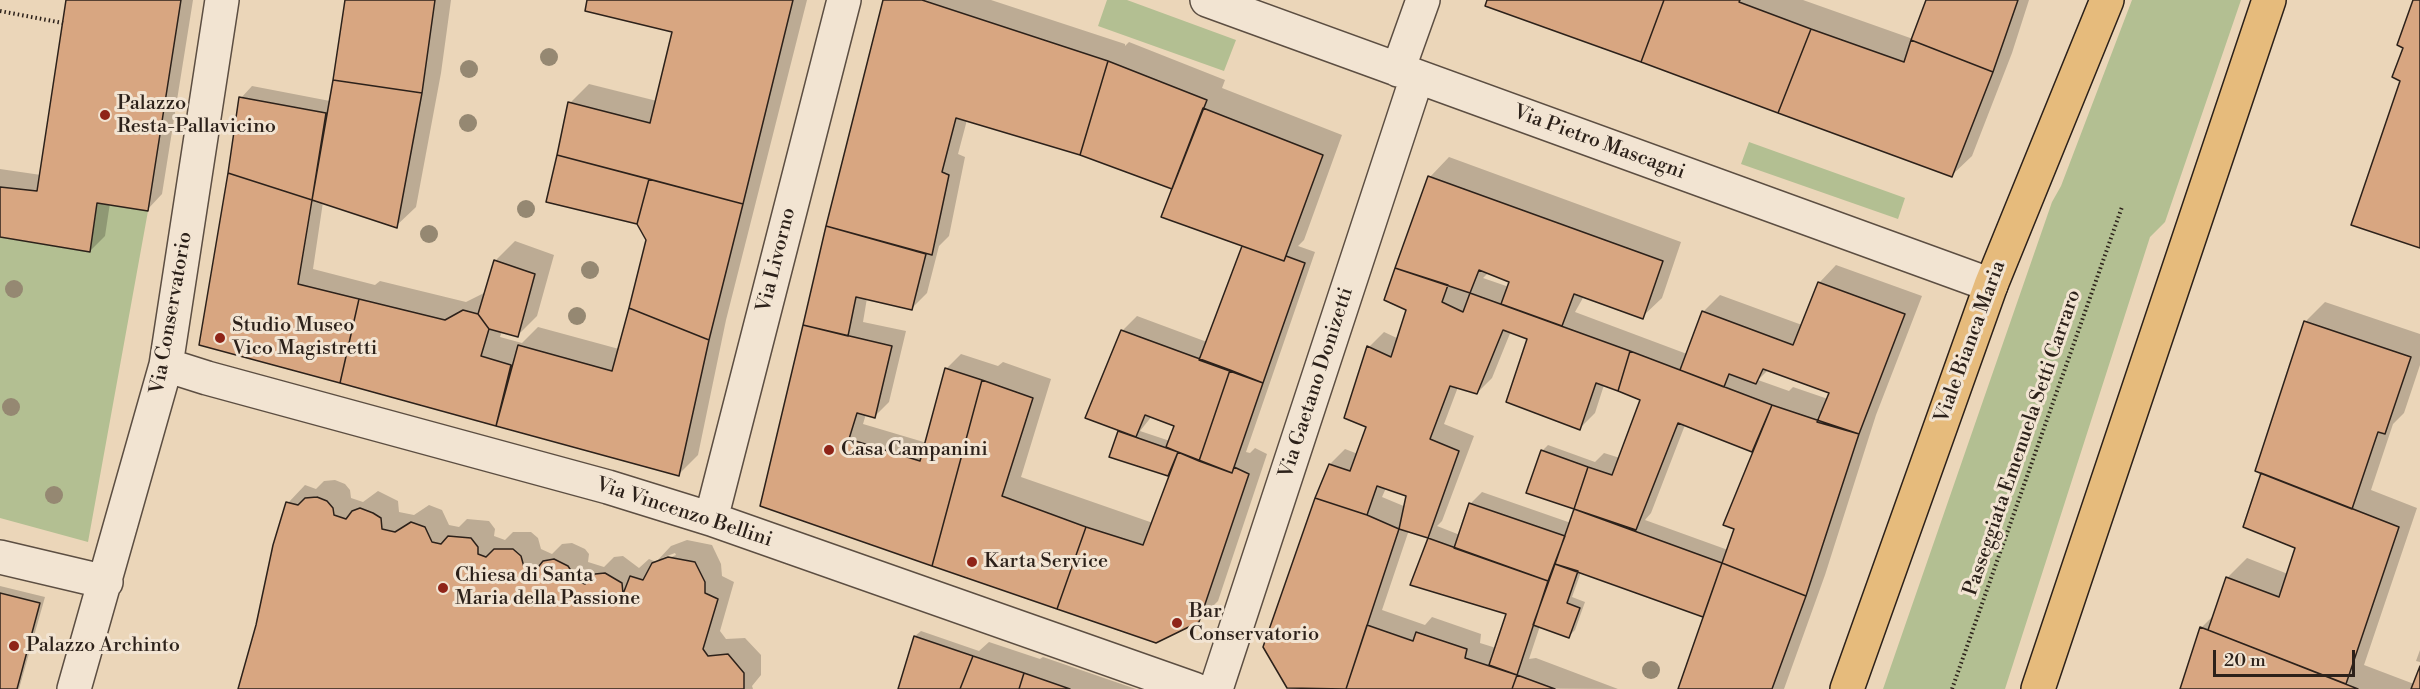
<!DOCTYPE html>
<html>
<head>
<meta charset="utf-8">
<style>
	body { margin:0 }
	#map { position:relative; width:2420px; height:689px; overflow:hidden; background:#ebd6b9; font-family:"Libre Bodoni",serif }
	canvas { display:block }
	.scale { position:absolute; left:2213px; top:650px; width:142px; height:27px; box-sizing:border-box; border:3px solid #2c211a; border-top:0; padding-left:8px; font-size:18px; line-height:21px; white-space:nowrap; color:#2c211a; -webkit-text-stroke:4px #f2e4d2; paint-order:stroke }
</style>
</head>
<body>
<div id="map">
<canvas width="2420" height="689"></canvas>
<div class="scale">20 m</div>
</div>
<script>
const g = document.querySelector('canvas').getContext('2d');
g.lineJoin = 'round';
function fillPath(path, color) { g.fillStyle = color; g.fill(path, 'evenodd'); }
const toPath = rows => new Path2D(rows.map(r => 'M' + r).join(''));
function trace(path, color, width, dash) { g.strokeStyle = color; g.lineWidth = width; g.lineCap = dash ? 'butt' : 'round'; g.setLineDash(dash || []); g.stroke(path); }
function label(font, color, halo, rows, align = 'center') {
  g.font = font + ' "Libre Bodoni",serif'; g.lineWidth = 6; g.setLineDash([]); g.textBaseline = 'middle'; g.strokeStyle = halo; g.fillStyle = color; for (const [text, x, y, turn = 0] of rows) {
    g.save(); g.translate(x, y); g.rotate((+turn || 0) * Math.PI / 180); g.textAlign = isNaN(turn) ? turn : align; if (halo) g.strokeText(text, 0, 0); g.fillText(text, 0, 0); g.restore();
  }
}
fillPath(toPath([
	[1107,0,1127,0,1236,40,1224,71,1098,26],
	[2132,0,2241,0,2165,222,2150,237,2005,689,1883,689,2052,202,2061,186],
	[1749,142,1905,198,1898,219,1741,164],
	[97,203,148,211,88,542,0,518,0,237,90,252]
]), '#b3bf92');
fillPath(toPath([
	[67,0,193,0,162,194,147,210,110,203,105,236,90,251,0,235,0,169,41,175],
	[346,0,451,0,441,73,416,207,396,226,323,202,313,269,375,285,380,281,466,302,486,292,496,260,515,241,554,255,537,316,518,335,502,331,500,337,522,343,538,327,619,349,647,240,570,103,589,84,657,101,674,31,589,0,807,0,726,320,698,455,678,475,200,344,241,98,252,86,330,101],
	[884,0,991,0,1125,44,1125,46,1129,42,1225,80,1222,88,1342,135,1304,240,1298,246,1315,252,1246,452,1250,453,1255,448,1267,454,1218,601,1198,621,762,505],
	[967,120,1081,154,1174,188,1244,245,1207,342,1137,316,1122,331,1119,432,1168,474,1173,469,1153,523,1021,477,1051,379,1003,362,998,366,961,354,946,369,927,443,863,424,866,414,874,417,889,402,906,331,863,322,867,298,912,308,927,293,939,246,949,236,965,157,958,154],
	[1152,416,1176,425,1170,441,1140,431],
	[1489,0,1803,0,1913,39,1928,0,2029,0,2012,53,1972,156,1952,175],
	[1449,157,1681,242,1662,298,1642,317,1584,296,1575,312,1687,354,1703,312,1720,295,1802,325,1819,283,1836,265,1922,296,1876,415,1825,575,1784,689,1679,689,1705,616,1581,572,1572,597,1585,602,1575,630,1569,636,1540,626,1529,659,1536,658,1618,689,1288,687,1330,464,1345,449,1358,454,1368,426,1369,347,1384,332,1399,339,1408,309,1430,177],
	[1489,272,1511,281,1509,287,1483,278],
	[1511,331,1529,338,1580,428,1595,413,1604,385,1642,400,1620,458,1604,453,1595,462,1548,445,1542,451,1576,509,1571,523,1482,492,1470,504,1460,535,1437,526,1442,521,1474,436,1444,424,1458,387,1477,393,1492,378],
	[1769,369,1831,392,1828,399,1793,387,1789,391,1758,380],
	[1685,425,1751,451,1758,444,1728,550,1645,520,1651,513],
	[1386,488,1408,495,1406,507,1382,497],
	[1409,530,1430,537,1412,584,1508,613,1496,648,1480,643,1481,634,1432,617,1425,625,1382,610],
	[2325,302,2420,334,2420,365,2404,413,2393,424,2371,490,2417,508,2364,665,2414,684,2420,670,2420,689,2181,689,2201,628,2215,614,2227,578,2247,558,2288,574,2297,547,2262,473,2305,322],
	[335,480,345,484,350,490,351,498,363,502,378,491,398,501,399,512,414,515,429,505,442,510,449,525,459,527,467,519,489,521,495,529,494,536,505,540,513,532,531,532,538,538,541,549,552,554,562,544,572,543,585,549,589,554,588,562,604,567,614,557,623,556,639,568,649,559,656,562,671,546,687,540,712,545,721,564,722,576,734,582,720,631,726,639,745,638,761,655,761,675,752,686,753,689,239,689,288,503,305,485,316,489,324,481],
	[675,553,676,555,662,561,662,558],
	[0,586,45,597,19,689,0,689],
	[921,631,979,651,989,642,1040,659,1043,657,1136,689,899,689,915,636],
	[2420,650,2420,662,2416,661]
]), '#0003');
const building = toPath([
	[66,0,181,0,148,211,97,203,90,252,0,237,0,187,37,191,66,0],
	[345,0,435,0,422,93,333,80,345,0],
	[587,0,793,0,743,204,557,155,568,102,650,123,672,32,585,11,587,0],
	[883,0,922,0,1108,61,1080,155,956,118,942,172,949,175,932,255,826,226,883,0],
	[1487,0,1664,0,1641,62,1485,6,1487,0],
	[1664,0,1740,0,1739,2,1811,29,1778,113,1641,62,1664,0],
	[1926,0,2018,0,1993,72,1911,40,1926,0],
	[2413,0,2420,0,2420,248,2351,225,2400,81,2392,77,2403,48,2397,45,2413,0],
	[1811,29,1904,62,1911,40,1993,72,1952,177,1778,113,1811,29],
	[1108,61,1207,100,1172,189,1080,155,1108,61],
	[333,80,422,93,397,228,312,200,333,80],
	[239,97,326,113,312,200,228,173,239,97],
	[1203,108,1323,155,1284,261,1161,217,1203,108],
	[557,155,649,179,637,224,546,202,557,155],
	[228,173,312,200,298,284,359,299,340,383,199,345,228,173],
	[1428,176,1663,261,1643,319,1574,294,1562,326,1501,304,1509,282,1479,270,1470,293,1395,268,1428,176],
	[649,179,743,204,709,340,629,308,646,240,637,224,649,179],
	[826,226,926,254,912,310,856,297,848,336,803,325,826,226],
	[1242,246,1284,261,1286,256,1305,263,1263,383,1199,360,1242,246],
	[494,260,535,274,518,337,489,329,478,314,494,260],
	[1395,268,1448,285,1442,302,1463,312,1470,293,1630,351,1618,391,1596,383,1580,430,1506,402,1527,339,1503,330,1477,394,1450,386,1430,439,1459,451,1428,538,1399,529,1406,496,1377,486,1367,515,1315,498,1329,464,1350,471,1366,427,1344,418,1367,346,1391,357,1406,310,1384,300,1395,268],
	[1818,282,1905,314,1859,434,1817,422,1829,393,1763,369,1756,384,1729,374,1724,387,1680,370,1702,311,1793,345,1818,282],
	[359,299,445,320,463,310,478,314,489,329,481,356,511,365,496,426,340,383,359,299],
	[629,308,709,340,679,476,496,426,518,345,612,371,629,308],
	[2304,321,2411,357,2385,434,2378,432,2352,509,2255,471,2304,321],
	[803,325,892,346,875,418,857,413,849,439,920,461,945,368,982,380,932,566,760,506,803,325],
	[1121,330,1230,370,1199,461,1166,447,1174,426,1145,415,1136,437,1085,418,1121,330],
	[1630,351,1772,405,1752,452,1678,423,1636,530,1574,509,1588,467,1612,475,1640,400,1618,391,1630,351],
	[1230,370,1263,383,1232,473,1199,461,1230,370],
	[982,380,1033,398,1002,496,1086,527,1057,609,932,566,982,380],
	[1772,405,1859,434,1806,596,1722,563,1734,529,1723,525,1772,405],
	[1118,431,1178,452,1168,476,1109,457,1118,431],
	[1541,450,1588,467,1574,509,1526,493,1541,450],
	[1178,452,1232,473,1234,467,1249,474,1199,622,1156,643,1057,609,1086,527,1143,545,1178,452],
	[2261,473,2399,527,2346,684,2208,630,2226,577,2279,597,2295,548,2243,527,2261,473],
	[317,497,327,501,333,508,334,515,346,519,352,511,360,508,373,513,381,518,382,529,395,532,411,522,425,527,432,542,441,544,448,536,471,538,478,547,478,554,486,557,494,549,513,549,521,556,524,567,535,571,543,561,554,559,568,566,572,572,571,579,585,584,595,574,605,573,622,583,623,594,630,576,643,580,652,563,668,557,695,562,705,582,705,593,718,599,703,649,708,656,728,654,744,673,744,689,238,689,256,625,273,545,286,502,298,505,305,498,317,497],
	[1315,498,1367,515,1399,529,1346,689,1287,688,1263,647,1315,498],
	[1469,503,1565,536,1548,581,1454,548,1469,503],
	[1574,509,1722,563,1703,617,1555,564,1574,509],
	[1428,538,1548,581,1517,675,1489,665,1506,614,1410,585,1428,538],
	[1722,563,1806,596,1772,689,1678,689,1722,563],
	[1555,564,1578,571,1567,603,1580,608,1569,638,1533,625,1555,564],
	[0,593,40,603,17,689,0,689,0,593],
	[1367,625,1413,641,1416,632,1467,649,1465,658,1517,675,1512,689,1346,689,1367,625],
	[2200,627,2208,630,2358,689,2180,689,2200,627],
	[914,636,973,656,960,689,898,689,914,636],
	[973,656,1024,673,1019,689,960,689,973,656],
	[2420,666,2420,689,2411,689,2420,666],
	[1024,673,1070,689,1019,689,1024,673],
	[1517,675,1555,689,1512,689,1517,675]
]);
fillPath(building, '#d8a681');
trace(building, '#2c211a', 1.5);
const minor = toPath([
	[1207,0,1991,285],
	[1398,70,1423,0],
	[166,365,207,378,608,487,711,519,1194,689],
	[711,519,844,0],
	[0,557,106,582],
	[74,689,166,365,222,0],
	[1216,689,1417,77]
]);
const major = toPath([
	[1847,689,1991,285,2107,0],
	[2038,689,2269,0]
]);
trace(minor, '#5c4e42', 36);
trace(major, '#2c211a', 36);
trace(toPath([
	[0,11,63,23],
	[1952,689,2122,207]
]), '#2c211a', 4, [1.5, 3]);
trace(minor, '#f2e4d2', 33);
trace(major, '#e6bb7c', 33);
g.fillStyle = '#958872';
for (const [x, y] of [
	[549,57],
	[469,69],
	[468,123],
	[526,209],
	[429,234],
	[590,270],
	[14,289],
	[577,316],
	[11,407],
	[54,495],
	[1651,670]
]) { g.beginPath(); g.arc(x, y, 9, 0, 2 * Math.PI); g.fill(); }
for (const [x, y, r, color] of [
	[105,115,6,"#8f2418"],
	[220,338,6,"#8f2418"],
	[829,450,6,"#8f2418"],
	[972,562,6,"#8f2418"],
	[443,588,6,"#8f2418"],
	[1177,623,6,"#8f2418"],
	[14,646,6,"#8f2418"]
]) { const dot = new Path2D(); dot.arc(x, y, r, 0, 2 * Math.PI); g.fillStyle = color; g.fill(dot); trace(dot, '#f2e4d2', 2); }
label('20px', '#2c211a', '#f2e4d2', [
	["Palazzo",117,104],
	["Resta-Pallavicino",117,127],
	["Studio Museo",232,326],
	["Vico Magistretti",232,349],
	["Casa Campanini",841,450],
	["Karta Service",984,562],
	["Chiesa di Santa",455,576],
	["Maria della Passione",455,599],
	["Bar",1189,612],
	["Conservatorio",1189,635],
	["Palazzo Archinto",26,646]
], 'left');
label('20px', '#2c211a', '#f2e4d2', [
	["Via Pietro Mascagni",1599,143,20],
	["Via Livorno",777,260,-76],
	["Via Conservatorio",172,313,-80],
	["Viale Bianca Maria",1971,342,-70],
	["Via Gaetano Donizetti",1317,383,-72],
	["Passeggiata Emenuela Setti Carraro",2023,443,-71],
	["Via Vincenzo Bellini",684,513,18]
]);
</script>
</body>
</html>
